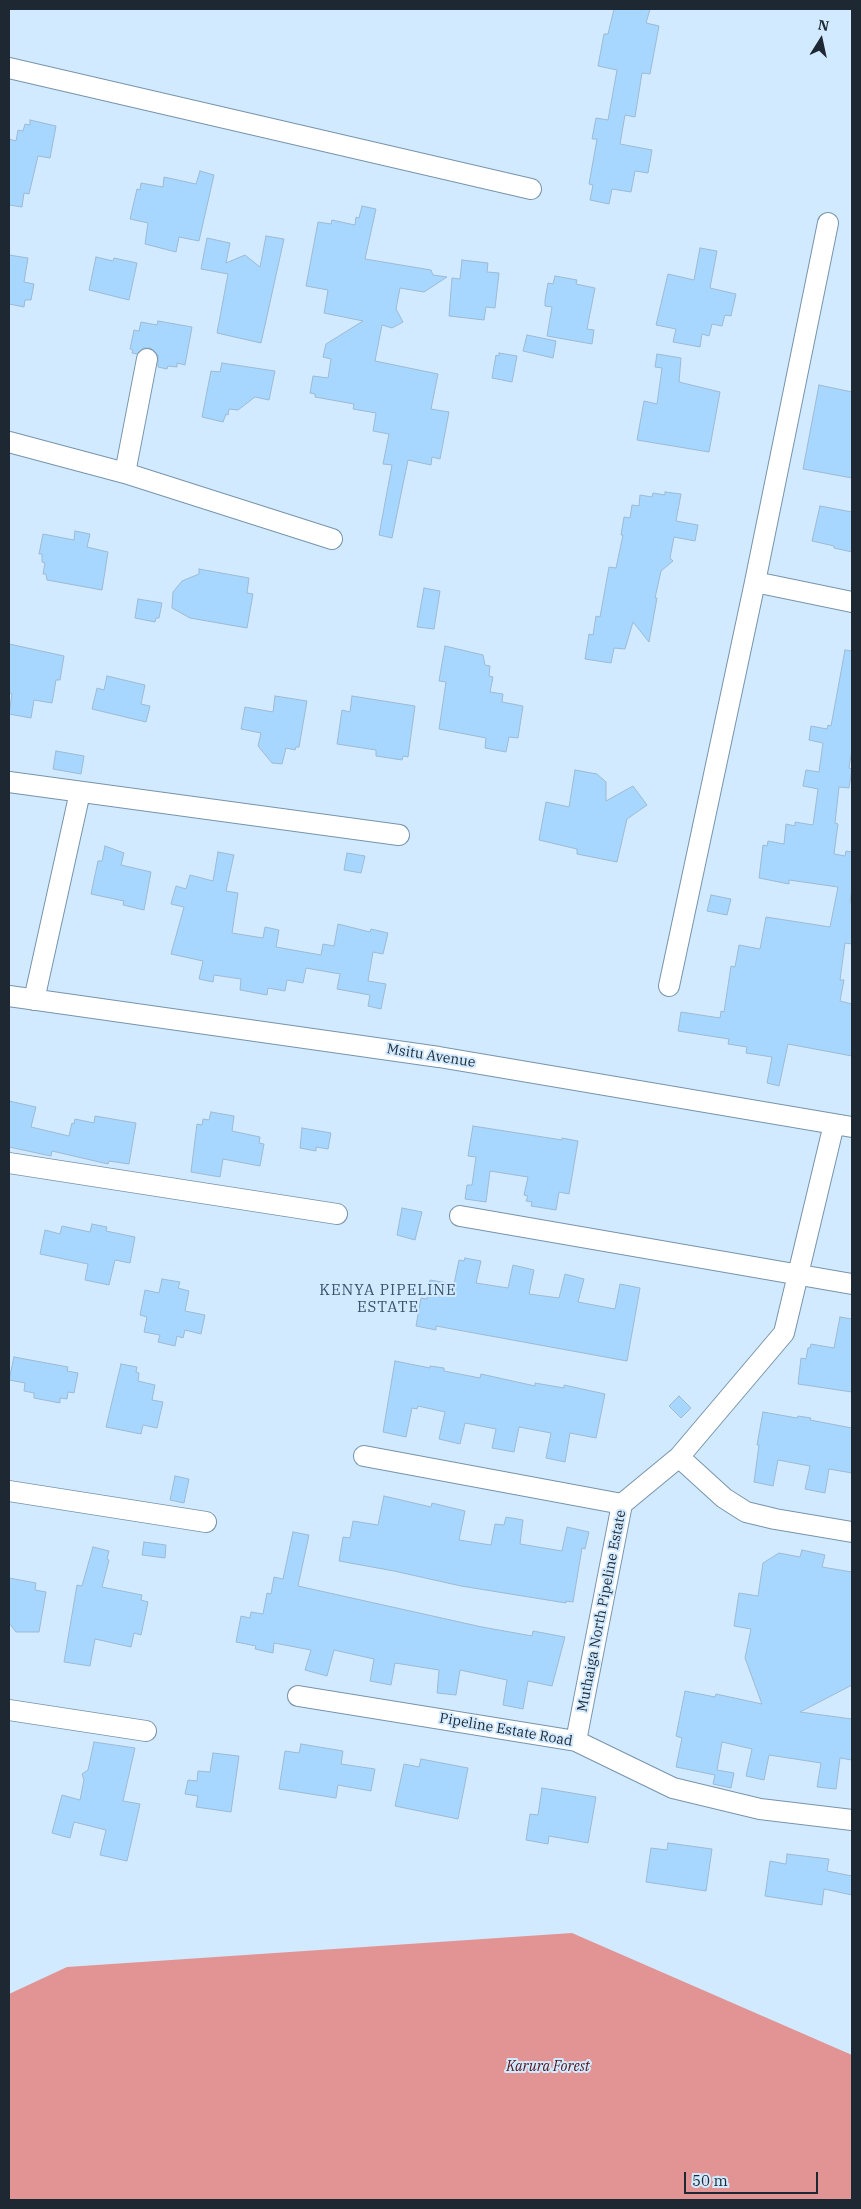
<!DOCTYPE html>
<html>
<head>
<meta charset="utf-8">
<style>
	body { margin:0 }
	#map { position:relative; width:861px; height:2209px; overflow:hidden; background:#d2eaff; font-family:"IBM Plex Serif",serif }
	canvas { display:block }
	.frame { position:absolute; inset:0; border:10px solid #1d2832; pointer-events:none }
	.north { position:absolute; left:796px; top:15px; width:50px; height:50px; -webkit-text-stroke:4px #d2eaff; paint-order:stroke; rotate:10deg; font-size:14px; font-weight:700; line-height:20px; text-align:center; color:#1d2832 }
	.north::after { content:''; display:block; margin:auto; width:18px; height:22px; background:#1d2832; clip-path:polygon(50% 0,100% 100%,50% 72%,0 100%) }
	.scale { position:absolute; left:684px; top:2172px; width:134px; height:22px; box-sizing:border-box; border:2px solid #1d2832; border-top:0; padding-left:6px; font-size:15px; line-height:18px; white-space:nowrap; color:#1d2832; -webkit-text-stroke:4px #d2eaff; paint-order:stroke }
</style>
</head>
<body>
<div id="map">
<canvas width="861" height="2209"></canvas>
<div class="frame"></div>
<div class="north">N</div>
<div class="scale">50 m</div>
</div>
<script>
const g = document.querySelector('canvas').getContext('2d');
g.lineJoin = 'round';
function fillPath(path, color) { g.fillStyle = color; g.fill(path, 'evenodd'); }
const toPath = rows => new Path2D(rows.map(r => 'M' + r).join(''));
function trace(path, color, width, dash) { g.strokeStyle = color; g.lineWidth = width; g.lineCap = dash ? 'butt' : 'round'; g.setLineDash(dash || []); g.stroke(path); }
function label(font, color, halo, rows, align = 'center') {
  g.font = font + ' "IBM Plex Serif",serif'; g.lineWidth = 4; g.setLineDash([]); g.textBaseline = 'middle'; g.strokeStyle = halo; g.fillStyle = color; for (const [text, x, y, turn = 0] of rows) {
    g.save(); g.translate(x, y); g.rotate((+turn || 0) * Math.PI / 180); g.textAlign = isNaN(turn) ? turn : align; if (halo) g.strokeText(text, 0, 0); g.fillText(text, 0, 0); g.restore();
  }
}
fillPath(toPath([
	[572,1933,852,2055,852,2200,9,2200,9,1994,67,1967]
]), '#e19493');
const building = toPath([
	[614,9,650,9,646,23,659,26,650,74,642,73,635,117,625,115,620,144,652,150,648,173,635,171,631,192,612,189,609,204,590,200,593,185,589,184,597,139,592,139,596,118,608,120,617,70,598,66,604,34,608,34,614,9],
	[30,120,56,126,50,158,38,156,29,194,24,193,22,207,9,205,9,139,16,141,18,130,23,131,25,124,30,125,30,120],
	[200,171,214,175,199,241,179,237,176,252,145,244,148,223,130,219,137,189,140,190,141,183,163,187,164,177,196,184,200,171],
	[362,206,376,209,365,259,431,270,433,275,447,277,424,292,400,288,396,309,403,322,392,328,382,325,375,361,438,374,431,409,449,412,440,459,432,457,431,465,408,460,392,538,379,535,392,465,383,464,389,434,373,431,376,413,353,409,354,404,315,397,315,394,310,393,313,376,328,378,331,359,323,357,326,344,363,321,324,313,328,290,306,286,318,222,331,224,332,220,355,225,356,217,359,218,362,206],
	[266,236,284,239,261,343,217,333,228,274,201,269,207,238,230,243,226,263,245,255,260,267,266,236],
	[700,248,717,251,710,288,736,294,731,316,725,315,722,326,712,324,709,336,702,334,700,347,673,342,676,329,656,325,668,274,694,280,700,248],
	[9,255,28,258,24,282,34,284,31,300,25,300,24,307,9,304,9,255],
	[96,257,113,261,114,258,137,263,129,300,89,290,96,257],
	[462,260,488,263,487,272,499,273,495,308,486,307,484,320,449,316,452,278,460,279,462,260],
	[555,276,577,280,576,284,595,288,587,329,594,330,592,344,547,336,552,307,545,306,545,300,548,283,553,284,555,276],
	[158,321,192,327,185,365,177,363,177,367,168,366,167,369,158,367,158,355,150,348,143,348,137,354,132,353,133,350,130,349,134,330,139,331,141,322,157,325,158,321],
	[527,335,556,341,553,358,523,351,527,335],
	[499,353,517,356,512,382,492,378,496,355,499,356,499,353],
	[657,354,681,358,679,382,720,392,709,452,637,440,644,401,657,404,662,368,655,367,657,354],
	[222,363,275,371,269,400,255,397,238,410,229,409,228,415,226,414,223,422,202,417,211,371,220,372,222,363],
	[819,385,852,392,852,478,803,469,819,385],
	[665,492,681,494,676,521,698,525,695,541,674,537,670,558,673,561,661,571,655,598,657,598,649,642,633,622,625,649,614,648,611,663,585,659,589,634,593,635,596,616,600,617,609,567,616,568,623,535,621,535,624,517,630,518,632,505,639,506,640,495,652,497,653,493,665,495,665,492],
	[820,506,852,512,852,552,834,548,834,546,812,541,820,506],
	[75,531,90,534,87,547,108,552,102,590,47,580,46,574,43,574,45,563,42,562,42,554,39,554,43,534,74,540,75,531],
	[199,569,249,578,247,593,253,594,247,628,190,618,172,608,173,592,182,581,199,574,199,569],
	[424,588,440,591,434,629,417,627,424,588],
	[138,599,162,603,159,618,156,618,155,622,135,618,138,599],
	[9,644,64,656,60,680,56,680,52,703,34,700,31,718,9,714,12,694,9,693,9,644],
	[445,646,483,655,485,665,490,666,489,676,493,677,490,692,503,694,502,702,523,706,518,738,509,737,506,752,485,748,486,738,439,729,446,682,439,681,445,646],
	[845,650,852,651,852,749,849,768,852,769,849,788,839,787,835,823,838,824,834,854,845,856,846,851,852,852,852,889,850,902,852,905,852,944,845,943,840,980,844,980,840,1001,852,1004,852,1056,788,1044,779,1086,767,1083,772,1057,746,1053,747,1047,728,1044,729,1039,678,1031,681,1012,720,1018,721,1011,724,1012,731,966,735,967,739,945,760,949,766,917,830,927,838,887,789,880,789,884,759,878,763,845,767,846,768,841,784,844,786,824,795,826,795,822,813,825,818,789,803,786,806,770,819,772,823,743,809,740,811,726,827,729,828,725,831,726,845,650],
	[107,676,145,685,141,704,150,706,146,722,92,709,97,688,104,690,107,676],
	[275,696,307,701,299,747,296,747,295,750,286,748,282,764,272,763,258,746,261,733,241,729,245,707,273,712,275,696],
	[352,696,415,706,408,757,403,756,402,760,376,756,376,750,337,744,342,710,350,712,352,696],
	[56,751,84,756,81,774,53,769,56,751],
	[575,770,597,774,606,782,606,801,633,786,647,805,627,819,617,862,577,854,577,849,539,840,546,802,569,807,575,770],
	[105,846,124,853,121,865,151,872,144,910,123,905,124,901,91,894,98,861,102,861,105,846],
	[218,852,234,855,226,891,238,893,232,933,263,938,265,927,279,930,276,947,321,955,323,944,334,946,338,924,370,932,371,929,388,933,383,954,373,952,368,981,386,984,381,1009,368,1006,370,995,337,989,340,974,306,968,303,983,287,980,285,991,268,988,267,995,240,990,241,979,214,975,213,982,199,979,203,961,171,954,184,907,171,904,176,886,186,889,190,875,213,881,218,852],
	[347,853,365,856,361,873,344,870,347,853],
	[711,895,731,899,727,915,707,911,711,895],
	[9,1101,36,1107,31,1127,69,1136,72,1123,74,1124,75,1119,94,1123,95,1116,136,1123,129,1164,109,1161,108,1164,52,1151,51,1156,9,1147,9,1101],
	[211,1112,234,1116,232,1131,260,1137,259,1143,264,1144,260,1166,223,1159,220,1177,191,1172,197,1124,202,1125,203,1119,209,1120,211,1112],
	[473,1126,562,1140,562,1138,578,1141,569,1194,559,1192,556,1210,531,1206,532,1202,526,1201,528,1196,524,1195,528,1177,490,1171,486,1202,465,1199,467,1185,472,1185,476,1157,468,1156,473,1126],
	[302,1128,331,1133,328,1149,316,1147,316,1151,300,1148,302,1128],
	[402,1208,422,1212,415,1240,397,1235,402,1208],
	[92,1224,107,1227,106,1231,135,1237,130,1263,115,1260,109,1285,85,1280,88,1264,40,1254,45,1230,60,1234,62,1226,90,1232,92,1224],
	[465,1258,481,1261,476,1283,508,1288,513,1265,534,1270,529,1294,559,1298,565,1274,584,1279,578,1302,615,1309,620,1284,640,1288,627,1361,436,1326,436,1330,416,1326,421,1298,427,1299,430,1280,454,1284,459,1260,464,1261,465,1258],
	[162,1279,180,1282,178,1288,189,1291,185,1311,205,1315,201,1334,185,1330,183,1338,177,1336,175,1346,158,1342,160,1335,144,1332,147,1317,140,1315,145,1290,159,1293,162,1279],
	[840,1317,852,1319,852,1392,798,1384,801,1358,806,1359,808,1348,810,1348,811,1344,834,1348,840,1317],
	[14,1357,68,1367,67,1371,78,1373,74,1393,68,1392,67,1399,60,1398,60,1403,34,1398,34,1393,24,1391,25,1383,9,1380,14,1357],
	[395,1361,430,1368,430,1366,444,1368,444,1371,480,1378,481,1374,535,1386,535,1383,564,1388,564,1385,605,1394,596,1438,570,1433,565,1462,546,1458,551,1433,519,1427,514,1452,492,1448,496,1429,465,1423,460,1444,439,1439,445,1412,418,1406,417,1409,412,1408,406,1437,383,1432,395,1361],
	[121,1364,137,1367,136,1372,139,1373,138,1381,155,1385,152,1400,163,1402,157,1428,143,1425,141,1434,106,1427,121,1364],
	[679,1396,691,1408,681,1418,669,1406,679,1396],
	[763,1412,797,1418,798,1416,811,1418,810,1420,852,1428,852,1473,829,1469,825,1493,805,1489,810,1466,778,1460,773,1486,754,1482,759,1445,757,1445,763,1412],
	[175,1476,189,1479,184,1503,170,1500,175,1476],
	[384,1496,431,1507,432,1503,465,1511,459,1540,491,1545,495,1524,504,1525,506,1517,523,1520,520,1544,562,1551,567,1527,589,1532,585,1549,582,1548,573,1602,566,1601,566,1603,461,1586,394,1571,339,1561,343,1537,350,1538,353,1521,378,1525,384,1496],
	[293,1532,309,1535,298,1586,482,1627,532,1636,533,1631,565,1637,552,1686,528,1681,523,1709,503,1705,507,1680,460,1670,456,1695,437,1693,439,1670,395,1663,391,1685,370,1681,374,1659,334,1650,327,1676,305,1670,311,1650,274,1643,273,1653,255,1649,256,1646,236,1642,241,1616,250,1618,251,1612,263,1614,267,1593,271,1594,274,1577,283,1579,293,1532],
	[144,1542,166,1545,165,1558,142,1555,144,1542],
	[93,1547,109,1551,107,1559,109,1560,102,1587,142,1595,141,1600,148,1602,141,1635,134,1633,131,1647,95,1639,90,1666,64,1662,77,1585,82,1586,93,1547],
	[802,1550,825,1555,822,1567,852,1572,852,1685,800,1712,852,1719,852,1760,840,1758,836,1789,817,1787,821,1763,769,1755,764,1780,746,1776,752,1749,722,1742,717,1770,734,1773,731,1788,713,1784,715,1775,676,1767,682,1738,676,1736,685,1691,715,1697,716,1694,762,1704,745,1658,751,1629,734,1626,739,1593,758,1596,763,1563,779,1553,800,1557,802,1550],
	[9,1578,36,1583,35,1590,46,1592,39,1632,16,1632,9,1623,9,1578],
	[94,1742,135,1748,123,1801,140,1804,127,1861,100,1855,106,1830,74,1822,70,1838,52,1833,62,1795,80,1800,84,1780,82,1774,88,1770,94,1742],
	[301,1744,343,1751,341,1764,375,1769,371,1791,338,1785,336,1798,279,1789,285,1751,299,1753,301,1744],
	[213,1753,239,1756,231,1812,196,1807,198,1796,185,1794,188,1780,197,1781,198,1771,210,1772,213,1753],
	[421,1759,468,1768,458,1819,395,1806,404,1764,419,1767,421,1759],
	[542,1788,596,1797,588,1843,549,1836,548,1844,526,1840,530,1814,538,1815,542,1788],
	[668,1843,712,1849,706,1891,646,1882,651,1848,667,1850,668,1843],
	[787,1854,829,1859,827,1871,852,1876,852,1895,824,1889,822,1905,765,1896,770,1861,786,1864,787,1854]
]);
fillPath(building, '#a7d6ff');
trace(building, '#9cbad3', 1);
const minor = toPath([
	[9,68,531,189],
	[828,223,755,582,852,602],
	[9,442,125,473,332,539],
	[125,473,147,359],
	[9,782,399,835],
	[669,986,755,582],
	[9,996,439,1057,852,1127],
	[34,1000,80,792],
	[9,1163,337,1214],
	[460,1216,852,1284],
	[364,1456,622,1504],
	[679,1457,724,1498,746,1512,775,1519,852,1532],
	[9,1491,206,1522],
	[298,1696,576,1741,673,1788,760,1809,852,1820],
	[9,1710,146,1731],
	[576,1741,622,1504,679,1457,784,1333,834,1124]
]);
trace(minor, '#7794ab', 22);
trace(minor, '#fff', 20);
label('14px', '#1d2832', '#d2eaff', [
	["Msitu Avenue",431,1056,9],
	["Muthaiga North Pipeline Estate",602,1611,-79],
	["Pipeline Estate Road",506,1730,10]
]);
label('italic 14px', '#540f17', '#d2eaff', [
	["Karura Forest",548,2067]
]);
g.letterSpacing = '1px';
label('15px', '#3a546a', '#d2eaff', [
	["KENYA PIPELINE",388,1291],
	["ESTATE",388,1308]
]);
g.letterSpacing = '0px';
</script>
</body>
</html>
